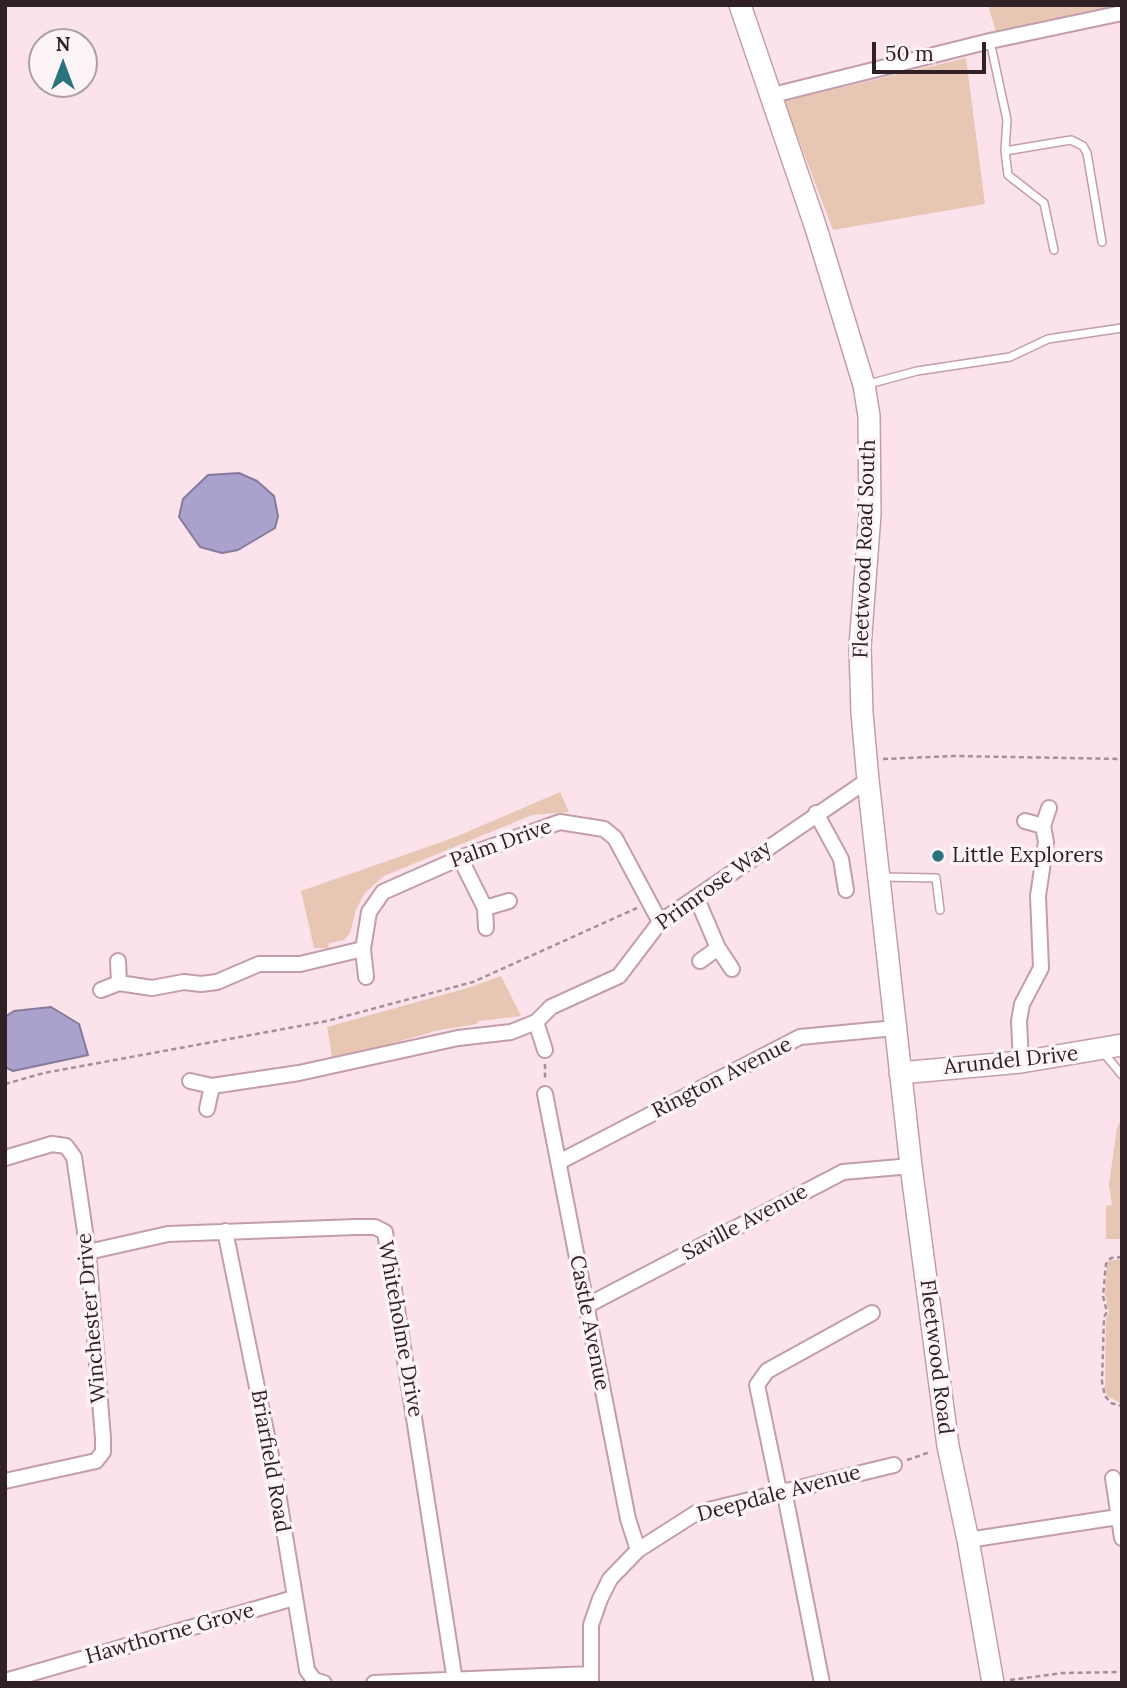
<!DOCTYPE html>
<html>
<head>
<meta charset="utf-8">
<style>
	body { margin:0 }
	#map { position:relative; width:1127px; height:1688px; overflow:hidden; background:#fbe2eb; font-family:Lora,serif }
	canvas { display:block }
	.frame { position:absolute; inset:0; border:7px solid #302127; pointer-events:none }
	.north { position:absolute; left:28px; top:28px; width:70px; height:70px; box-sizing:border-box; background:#fdf4f7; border:2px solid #aba0a4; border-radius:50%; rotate:0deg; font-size:19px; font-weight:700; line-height:28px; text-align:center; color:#302127 }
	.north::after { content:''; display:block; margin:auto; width:24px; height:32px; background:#2a737c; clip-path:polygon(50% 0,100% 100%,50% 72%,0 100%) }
	.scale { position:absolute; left:872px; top:42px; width:114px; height:32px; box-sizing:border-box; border:4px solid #302127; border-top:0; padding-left:9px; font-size:21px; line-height:24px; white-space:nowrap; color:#302127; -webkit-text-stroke:5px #fdf4f7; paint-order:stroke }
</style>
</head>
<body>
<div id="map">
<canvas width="1127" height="1688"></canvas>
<div class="frame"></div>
<div class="north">N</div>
<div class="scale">50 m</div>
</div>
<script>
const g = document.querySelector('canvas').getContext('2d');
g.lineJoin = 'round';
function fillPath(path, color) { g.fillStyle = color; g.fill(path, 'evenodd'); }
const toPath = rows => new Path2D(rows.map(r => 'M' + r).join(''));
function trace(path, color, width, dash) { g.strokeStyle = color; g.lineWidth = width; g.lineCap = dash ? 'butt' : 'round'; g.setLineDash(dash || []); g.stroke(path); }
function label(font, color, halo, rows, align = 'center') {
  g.font = font + ' Lora,serif'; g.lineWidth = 7; g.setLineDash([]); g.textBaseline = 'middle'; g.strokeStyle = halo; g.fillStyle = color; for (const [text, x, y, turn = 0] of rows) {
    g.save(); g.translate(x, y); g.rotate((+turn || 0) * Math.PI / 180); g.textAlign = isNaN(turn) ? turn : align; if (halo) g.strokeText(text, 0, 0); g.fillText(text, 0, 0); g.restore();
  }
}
fillPath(toPath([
	[988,5,1122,5,1122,13,998,39],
	[966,58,985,204,833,230,784,101],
	[560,792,569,812,532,815,384,876,364,894,356,910,350,933,344,940,329,943,328,948,314,948,301,891,453,838],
	[501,976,521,1016,479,1021,476,1024,435,1031,353,1055,332,1057,327,1027,471,987],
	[1122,1118,1122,1239,1106,1239,1106,1206,1112,1205,1109,1185,1117,1128],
	[1122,1259,1122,1404,1107,1396,1105,1388,1106,1317,1109,1313,1105,1294,1107,1266,1108,1261]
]), '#e7c7b4');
const water = toPath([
	[239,473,257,481,274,496,278,516,275,528,238,550,222,553,200,547,179,517,183,499,208,475,239,473],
	[51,1007,79,1024,88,1055,13,1071,5,1067,5,1017,14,1011,51,1007]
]);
fillPath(water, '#aaa1cd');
trace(water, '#857b9b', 2);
const lane = toPath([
	[990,41,1007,120,1005,151,1008,175,1044,203,1054,250],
	[1005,151,1071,140,1083,146,1087,153,1102,242],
	[865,385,917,371,1010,357,1048,339,1122,328],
	[883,877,936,878,940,910],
	[1102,1051,1122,1075]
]);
const street = toPath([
	[769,96,990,41,1122,13],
	[816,813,841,859,846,890],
	[1043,826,1049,808],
	[460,858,485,908,486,928],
	[697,899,718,948,732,969],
	[485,908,509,901],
	[118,961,119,983,152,988,184,982,201,984,217,982,259,964,300,964,363,949],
	[700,961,718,948],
	[366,977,363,949,369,912,383,892,460,858,560,822,604,829,615,838,660,922],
	[101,990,119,983],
	[536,1022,545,1050],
	[1021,1062,1019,1021,1022,1004,1041,968,1038,896,1046,842,1043,826,1025,821],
	[190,1081,212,1086],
	[545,1094,628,1519,638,1550],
	[207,1109,212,1086,299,1073,458,1038,511,1032,536,1022,551,1007,619,976,660,922,868,780],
	[5,1158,52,1144,66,1146,74,1157,88,1252,103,1438,103,1452,96,1461,5,1481],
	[559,1162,800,1037,895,1028],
	[225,1231,275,1475,307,1670,314,1680,324,1683],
	[88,1252,168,1234,356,1227,375,1227,385,1232,455,1681],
	[586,1306,843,1172,911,1166],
	[1113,1478,1122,1538],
	[784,1490,822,1683],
	[779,1491,757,1385,767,1371,872,1313],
	[968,1540,1118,1517],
	[5,1681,294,1598],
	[374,1683,591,1674],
	[591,1683,591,1625,600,1599,610,1579,638,1550,696,1513,894,1465]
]);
const secondary = toPath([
	[740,5,816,228,864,385,869,416,870,514,860,646,862,713,868,780,911,1166,948,1446,968,1540,993,1683],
	[900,1073,1021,1062,1122,1045]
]);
trace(lane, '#c39dab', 10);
trace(street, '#c39dab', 18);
trace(secondary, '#c39dab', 24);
trace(toPath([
	[883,759,954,756,1122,759],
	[545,1064,545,1079],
	[5,1084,44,1073,327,1021,473,982,637,908],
	[1122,1257,1111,1258,1106,1264,1103,1296,1107,1312,1104,1317,1102,1382,1105,1396,1111,1403,1122,1406],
	[907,1460,930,1452],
	[1010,1680,1063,1673,1122,1672]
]), '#a59098', 2.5, [5, 3.5]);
trace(lane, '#fff', 7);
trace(street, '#fff', 14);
trace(secondary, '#fff', 21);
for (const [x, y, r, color] of [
	[938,856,7,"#2a737c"]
]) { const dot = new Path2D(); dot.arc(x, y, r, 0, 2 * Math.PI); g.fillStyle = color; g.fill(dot); trace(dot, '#fdf4f7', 2.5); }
label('21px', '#302127', '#fdf4f7', [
	["Fleetwood Road South",865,549,-88],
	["Palm Drive",501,844,-20],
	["Primrose Way",714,886,-36],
	["Arundel Drive",1011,1061,-6],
	["Rington Avenue",722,1078,-27],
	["Saville Avenue",745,1223,-28],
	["Winchester Drive",92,1318,-95],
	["Castle Avenue",589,1323,79],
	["Whiteholme Drive",400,1329,80],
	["Fleetwood Road",936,1357,83],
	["Briarfield Road",270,1461,80],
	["Deepdale Avenue",779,1494,-15],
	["Hawthorne Grove",170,1634,-16]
]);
label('21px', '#302127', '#fdf4f7', [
	["Little Explorers",952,856]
], 'left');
</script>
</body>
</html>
